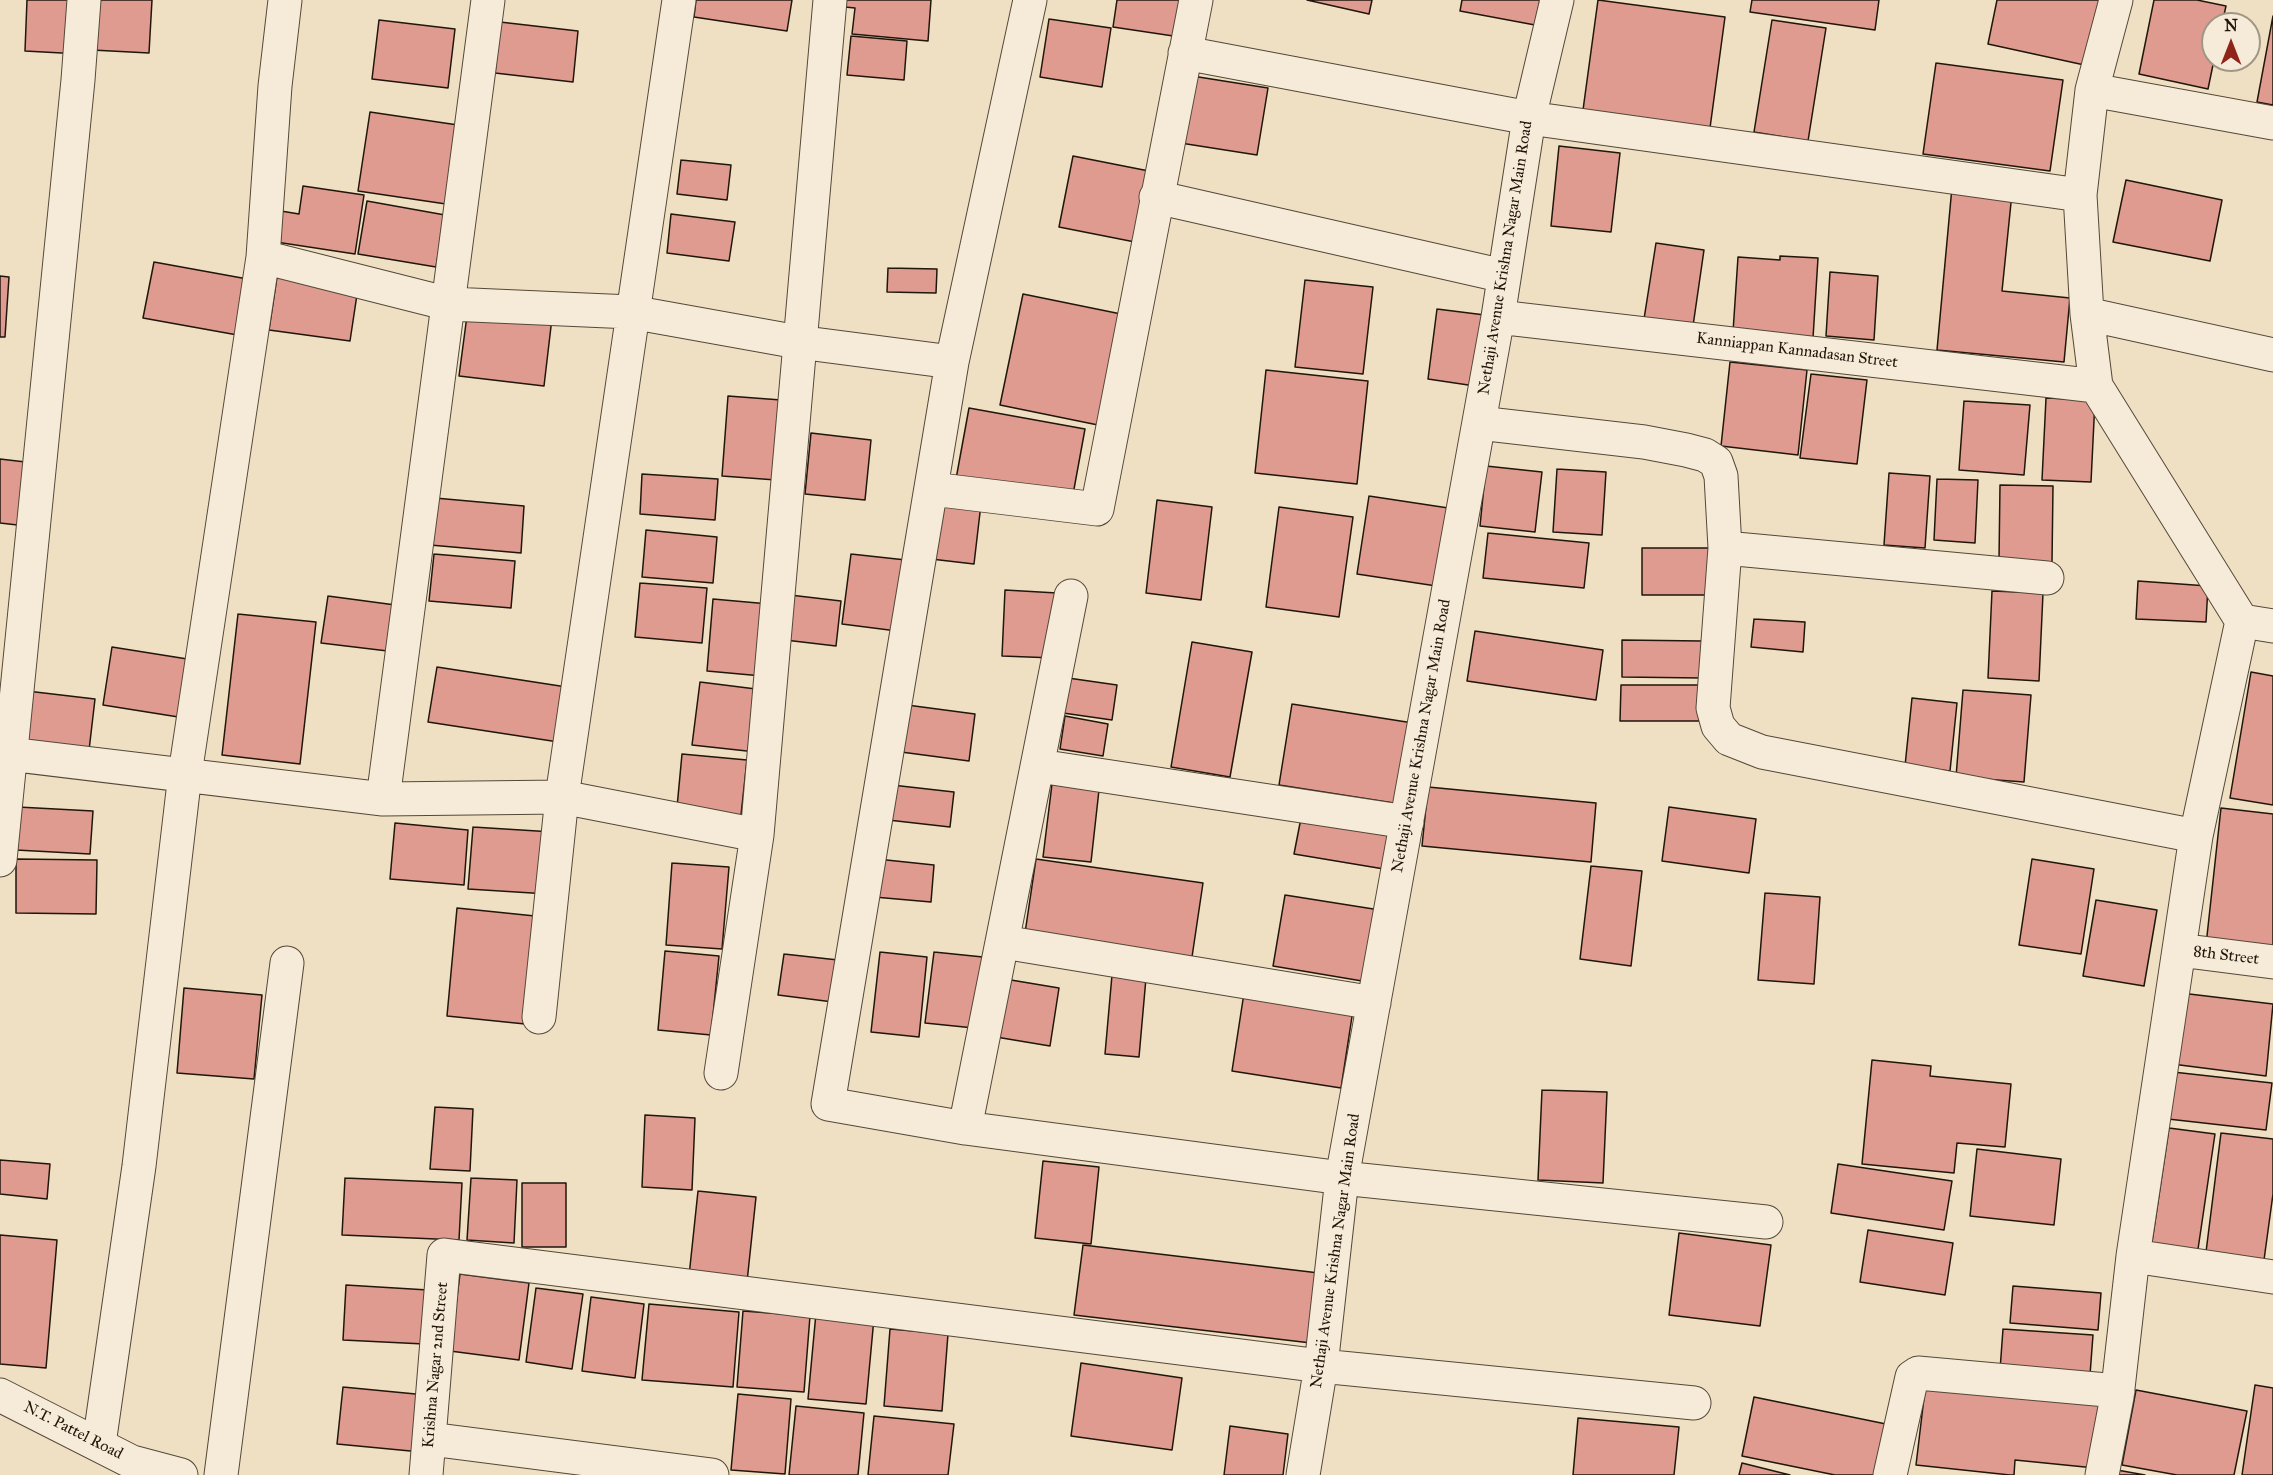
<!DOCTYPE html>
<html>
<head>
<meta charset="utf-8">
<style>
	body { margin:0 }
	#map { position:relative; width:2273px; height:1475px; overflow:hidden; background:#efe0c3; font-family:"IM FELL Great Primer",serif }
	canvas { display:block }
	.north { position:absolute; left:2201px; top:12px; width:60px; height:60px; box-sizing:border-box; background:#f5ebd8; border:2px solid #a09686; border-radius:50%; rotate:0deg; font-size:16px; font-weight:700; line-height:24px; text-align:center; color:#20160b }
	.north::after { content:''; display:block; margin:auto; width:21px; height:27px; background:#8f2418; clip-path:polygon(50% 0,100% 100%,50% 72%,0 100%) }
</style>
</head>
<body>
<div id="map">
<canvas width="2273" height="1475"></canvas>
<div class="north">N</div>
</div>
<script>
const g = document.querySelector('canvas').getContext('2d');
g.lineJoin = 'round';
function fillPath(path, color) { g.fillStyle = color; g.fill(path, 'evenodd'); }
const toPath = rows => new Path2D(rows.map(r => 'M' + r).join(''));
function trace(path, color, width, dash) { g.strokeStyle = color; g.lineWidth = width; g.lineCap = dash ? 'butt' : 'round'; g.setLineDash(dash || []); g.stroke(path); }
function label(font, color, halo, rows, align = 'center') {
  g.font = font + ' "IM FELL Great Primer",serif'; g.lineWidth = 6; g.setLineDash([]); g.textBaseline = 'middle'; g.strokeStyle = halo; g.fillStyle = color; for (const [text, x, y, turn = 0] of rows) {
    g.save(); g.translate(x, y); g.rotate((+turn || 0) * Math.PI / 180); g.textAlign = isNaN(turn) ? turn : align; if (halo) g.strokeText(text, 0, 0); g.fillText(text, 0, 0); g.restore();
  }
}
const building = toPath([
	[27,0,83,0,80,54,25,51,27,0],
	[95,0,152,0,149,53,92,50,95,0],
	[696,0,792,0,787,31,694,17,696,0],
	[846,0,931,0,928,41,852,34,855,8,845,7,846,0],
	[1117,0,1186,0,1180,37,1113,27,1117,0],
	[1307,0,1372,0,1369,14,1307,0],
	[1462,0,1540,0,1535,25,1460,11,1462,0],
	[1598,0,1725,17,1710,128,1583,110,1598,0],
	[1752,0,1879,0,1875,30,1750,12,1752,0],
	[1997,0,2100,0,2089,66,1988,44,1997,0],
	[2154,0,2197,0,2226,6,2222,24,2213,24,2214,60,2208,89,2139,74,2154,0],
	[2273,16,2273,105,2257,102,2273,16],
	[1049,19,1111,28,1102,87,1040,77,1049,19],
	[379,20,455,29,448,88,372,79,379,20],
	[1772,20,1826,28,1808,141,1754,132,1772,20],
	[500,22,578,31,573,82,495,73,500,22],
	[851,36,907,41,904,80,847,75,851,36],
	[1936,63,2063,80,2050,171,1923,154,1936,63],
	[1186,75,1268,88,1257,155,1174,142,1186,75],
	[370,112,458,125,446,204,358,191,370,112],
	[1559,146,1620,153,1611,232,1551,226,1559,146],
	[1073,156,1154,172,1140,243,1059,227,1073,156],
	[681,160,731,165,727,200,677,194,681,160],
	[2126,180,2222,200,2210,261,2113,242,2126,180],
	[303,186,364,195,355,254,276,242,281,211,299,214,303,186],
	[1952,187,2012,193,2002,291,2070,298,2064,362,1937,350,1952,187],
	[367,201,445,215,436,267,358,254,367,201],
	[671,214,735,222,729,261,667,253,671,214],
	[1656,243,1704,250,1693,326,1644,319,1656,243],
	[1780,256,1818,258,1813,338,1733,332,1738,257,1780,260,1780,256],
	[154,262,253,280,243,336,143,318,154,262],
	[888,268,937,269,936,293,887,292,888,268],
	[1830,272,1878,276,1874,340,1826,336,1830,272],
	[0,276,9,277,5,337,0,337,0,276],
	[277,277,358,288,350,341,269,330,277,277],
	[1305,280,1373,287,1363,374,1295,367,1305,280],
	[1023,294,1121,314,1098,425,1000,405,1023,294],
	[468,308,552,318,544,386,459,376,468,308],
	[1437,309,1485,315,1475,386,1428,379,1437,309],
	[1730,362,1807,370,1798,455,1721,446,1730,362],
	[1266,370,1368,381,1357,484,1255,473,1266,370],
	[1811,374,1867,380,1857,464,1800,458,1811,374],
	[728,396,781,400,776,480,722,476,728,396],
	[2046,398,2095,400,2091,482,2042,480,2046,398],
	[1964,401,2030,405,2024,475,1959,470,1964,401],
	[969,408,1085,429,1072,500,956,479,969,408],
	[811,433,871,440,865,500,805,494,811,433],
	[0,459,34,463,26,526,0,523,0,459],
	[1486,466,1542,472,1535,532,1480,526,1486,466],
	[1557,469,1606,472,1602,535,1553,532,1557,469],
	[1889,473,1930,476,1925,548,1884,545,1889,473],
	[642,474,718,479,715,520,640,514,642,474],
	[1937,479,1978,480,1975,543,1934,540,1937,479],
	[2000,485,2053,486,2052,562,1999,560,2000,485],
	[1369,496,1455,509,1443,587,1357,574,1369,496],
	[435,498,524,506,521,553,430,545,435,498],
	[938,499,981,504,974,564,931,559,938,499],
	[1157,500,1212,507,1201,600,1146,593,1157,500],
	[1279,507,1353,517,1339,617,1266,607,1279,507],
	[646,530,717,537,713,583,642,577,646,530],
	[1488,533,1589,543,1584,588,1483,578,1488,533],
	[1642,548,1711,548,1711,595,1642,595,1642,548],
	[434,554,515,561,511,608,429,601,434,554],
	[851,554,906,560,897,631,842,624,851,554],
	[2138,581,2208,586,2206,622,2136,619,2138,581],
	[640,583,707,588,702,643,635,637,640,583],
	[1005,590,1057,593,1054,658,1002,656,1005,590],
	[1992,591,2043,593,2039,681,1988,678,1992,591],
	[790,595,841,601,836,646,785,640,790,595],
	[328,596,403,606,396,652,321,643,328,596],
	[713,599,769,604,762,676,707,671,713,599],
	[238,614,316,622,300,764,222,755,238,614],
	[1754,619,1805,622,1803,652,1751,647,1754,619],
	[1475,631,1603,650,1596,700,1467,681,1475,631],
	[1622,640,1702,641,1702,678,1622,677,1622,640],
	[1192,642,1252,652,1230,777,1171,767,1192,642],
	[112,647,200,661,191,719,103,705,112,647],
	[437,667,573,688,565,743,428,722,437,667],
	[2251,672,2273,676,2273,805,2230,798,2251,672],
	[1068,678,1117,685,1112,720,1063,713,1068,678],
	[700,682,764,690,756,752,692,745,700,682],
	[1621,685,1699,685,1699,721,1620,721,1621,685],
	[1963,690,2031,695,2024,782,1956,777,1963,690],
	[27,691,95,699,88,759,20,752,27,691],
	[1912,698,1957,703,1950,771,1905,766,1912,698],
	[1292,704,1413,723,1400,804,1279,785,1292,704],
	[907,705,975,714,969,761,901,752,907,705],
	[1065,716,1108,724,1103,756,1060,749,1065,716],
	[682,754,747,760,740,824,676,818,682,754],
	[1052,784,1099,790,1091,862,1043,857,1052,784],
	[892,785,954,792,950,827,888,820,892,785],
	[1428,787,1596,803,1591,862,1422,846,1428,787],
	[18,807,93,811,90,854,16,850,18,807],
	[1669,807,1756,819,1749,873,1662,861,1669,807],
	[2221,808,2273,814,2273,953,2206,945,2221,808],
	[1301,818,1390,833,1384,869,1294,854,1301,818],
	[395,823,468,830,464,885,390,879,395,823],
	[473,827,553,832,548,894,468,889,473,827],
	[16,859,97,860,96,914,16,913,16,859],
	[877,859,934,865,931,902,874,897,877,859],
	[1036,859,1203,883,1192,957,1025,933,1036,859],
	[2032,859,2094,869,2081,954,2019,945,2032,859],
	[672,863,729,867,722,949,666,945,672,863],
	[1591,866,1642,871,1631,966,1580,959,1591,866],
	[1765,893,1820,897,1814,984,1758,980,1765,893],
	[1285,895,1386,911,1374,983,1273,966,1285,895],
	[2096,900,2157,910,2144,986,2083,976,2096,900],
	[457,908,535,916,525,1024,447,1016,457,908],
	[665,951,719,956,711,1035,658,1030,665,951],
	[880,952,927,957,919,1037,871,1032,880,952],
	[934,952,983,957,974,1028,925,1023,934,952],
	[784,954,847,961,841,1003,778,995,784,954],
	[1112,975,1146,978,1139,1057,1105,1054,1112,975],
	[1005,979,1059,988,1050,1046,996,1037,1005,979],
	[184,988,262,995,254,1079,177,1073,184,988],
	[1244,993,1353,1010,1341,1088,1232,1071,1244,993],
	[2181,993,2273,1004,2266,1076,2172,1064,2181,993],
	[1872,1060,1931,1066,1930,1076,2011,1084,2005,1147,1957,1143,1954,1173,1862,1164,1872,1060],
	[2173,1072,2272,1083,2266,1130,2168,1119,2173,1072],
	[1542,1090,1607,1092,1603,1183,1538,1180,1542,1090],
	[435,1107,473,1109,470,1171,430,1169,435,1107],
	[645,1115,695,1118,692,1190,642,1187,645,1115],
	[2169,1128,2215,1134,2197,1256,2151,1249,2169,1128],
	[2221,1133,2273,1139,2273,1194,2264,1260,2206,1252,2221,1133],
	[1977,1149,2061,1159,2054,1225,1970,1216,1977,1149],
	[0,1160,50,1164,47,1199,0,1194,0,1160],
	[1043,1161,1099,1167,1091,1244,1035,1238,1043,1161],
	[1838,1164,1952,1181,1944,1230,1831,1213,1838,1164],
	[345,1178,462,1183,459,1240,342,1235,345,1178],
	[471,1178,517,1180,514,1243,467,1240,471,1178],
	[522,1183,566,1183,566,1247,522,1247,522,1183],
	[698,1191,756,1197,747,1282,689,1276,698,1191],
	[1868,1230,1953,1243,1945,1295,1860,1282,1868,1230],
	[1679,1233,1771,1245,1760,1326,1669,1315,1679,1233],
	[0,1235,57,1240,46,1368,0,1364,0,1235],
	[1083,1245,1319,1273,1311,1343,1074,1315,1083,1245],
	[460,1274,529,1283,519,1360,450,1351,460,1274],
	[346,1285,428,1290,424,1344,343,1340,346,1285],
	[2013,1286,2101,1293,2098,1330,2010,1323,2013,1286],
	[536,1288,583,1294,572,1369,526,1362,536,1288],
	[591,1297,644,1304,635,1378,582,1371,591,1297],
	[649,1304,739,1312,733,1387,642,1380,649,1304],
	[743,1311,810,1316,804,1392,737,1387,743,1311],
	[816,1313,874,1318,866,1404,808,1399,816,1313],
	[890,1329,948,1334,942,1411,884,1406,890,1329],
	[2003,1329,2093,1335,2090,1375,2000,1370,2003,1329],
	[1081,1363,1182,1378,1172,1450,1071,1436,1081,1363],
	[1926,1381,2103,1401,2095,1468,2015,1460,2014,1475,2010,1475,1916,1465,1926,1381],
	[2255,1385,2273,1388,2273,1475,2242,1475,2255,1385],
	[343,1387,426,1395,421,1452,337,1444,343,1387],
	[2136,1390,2247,1411,2234,1475,2177,1475,2122,1465,2136,1390],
	[738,1394,791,1399,785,1474,731,1470,738,1394],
	[1754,1397,1891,1425,1880,1475,1835,1475,1742,1456,1754,1397],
	[796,1406,864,1413,858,1475,789,1475,796,1406],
	[874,1416,954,1424,948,1475,868,1475,874,1416],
	[1578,1418,1679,1427,1674,1475,1573,1475,1578,1418],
	[1230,1426,1288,1434,1283,1475,1224,1475,1230,1426],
	[1742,1463,1790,1475,1739,1475,1742,1463],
	[2117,1470,2145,1475,2116,1475,2117,1470]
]);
fillPath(building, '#df9b90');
trace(building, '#20160b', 1.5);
const minor = toPath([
	[1030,0,952,362,828,1104,965,1128,1342,1178,1766,1222],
	[1185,53,1529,118,2080,195],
	[2092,90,2273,123],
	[1156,197,1504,276],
	[263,257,449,304,631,312,798,342,952,362],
	[2087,314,2273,355],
	[1498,317,2096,386],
	[1479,423,1644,442,1686,450,1705,455,1716,462,1721,476,1725,548,1713,708,1718,726,1729,739,1762,752,2196,836],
	[932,489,1097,509,1196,0],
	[1725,548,2047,578],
	[2242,621,2273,626],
	[0,753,383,799,562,797,757,835],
	[1039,766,1407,822],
	[383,799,488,0],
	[0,860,78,80,84,0],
	[1003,942,1374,1003],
	[2179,950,2273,962],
	[539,1017,562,797,679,0],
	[721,1073,757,835,830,0],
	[965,1128,1071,596],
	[2133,1256,2273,1277],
	[430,1439,712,1475],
	[99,1444,139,1166,185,774,263,257,275,86,285,0],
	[221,1475,287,963],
	[426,1475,444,1255,1321,1366,1694,1403],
	[1303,1475,1321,1366,1342,1178,1498,317,1529,118,1557,0],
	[1890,1475,1912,1377,1918,1373,2118,1391],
	[2102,1475,2117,1397,2133,1256,2196,836,2242,621,2096,386,2087,314,2080,195,2092,90,2116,0]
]);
const tertiary = toPath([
	[0,1395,132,1462,181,1475]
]);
trace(minor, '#544839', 35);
trace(tertiary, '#544839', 35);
trace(minor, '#f5ebd8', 33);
trace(tertiary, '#f5ebd8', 33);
label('16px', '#20160b', '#f5ebd8', [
	["Nethaji Avenue Krishna Nagar Main Road",1506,258,-81],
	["Kanniappan Kannadasan Street",1797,351,7],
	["Nethaji Avenue Krishna Nagar Main Road",1422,736,-80],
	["8th Street",2226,956,7],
	["Nethaji Avenue Krishna Nagar Main Road",1336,1251,-82],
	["Krishna Nagar 2nd Street",436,1365,-85],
	["N.T. Pattel Road",73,1431,27]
]);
</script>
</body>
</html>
